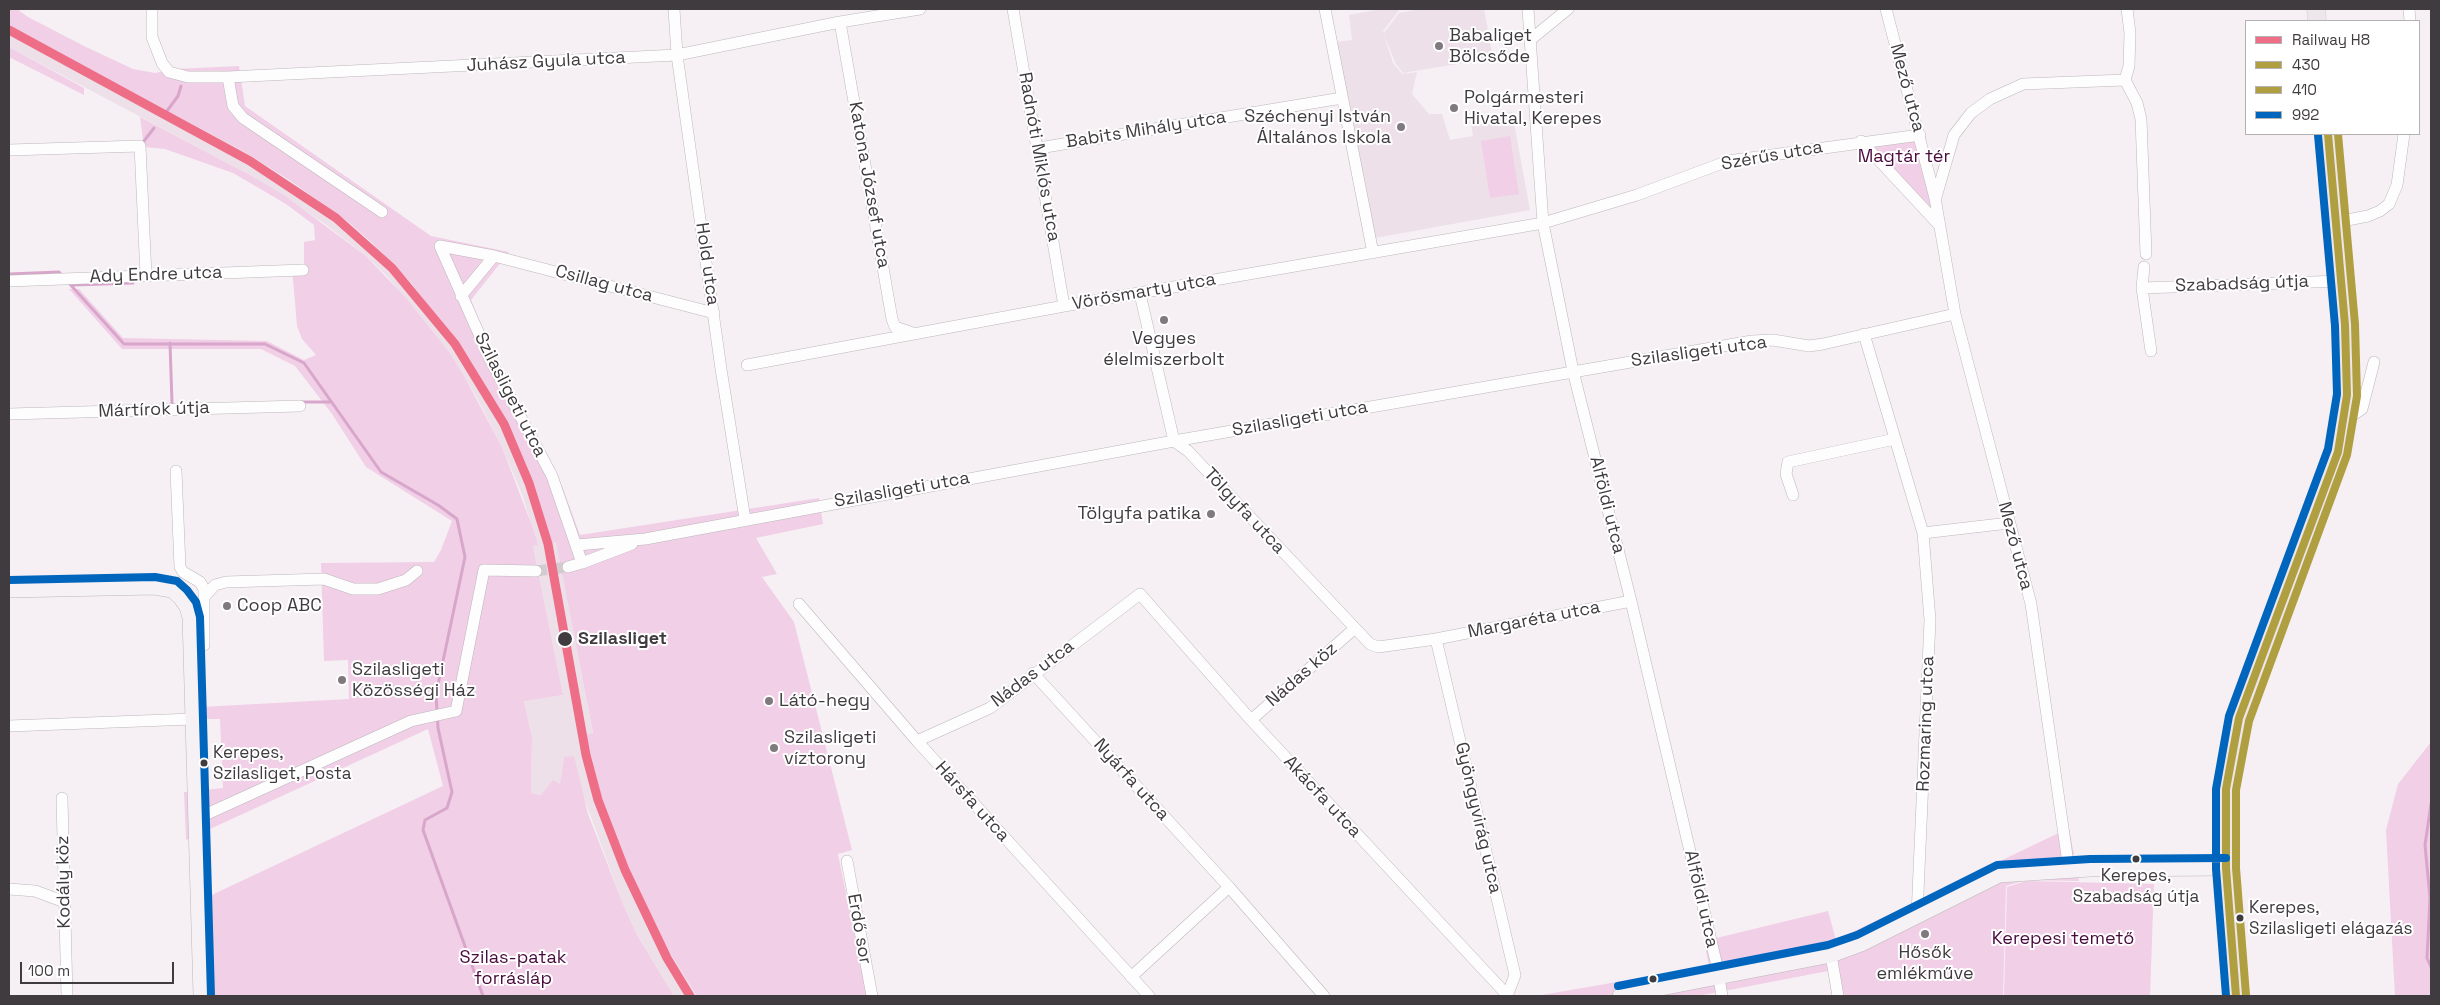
<!DOCTYPE html>
<html>
<head>
<meta charset="utf-8">
<style>
	body { margin:0 }
	#map { position:relative; width:2440px; height:1005px; overflow:hidden; background:#f6f0f4; font-family:"Space Grotesk",sans-serif }
	canvas { display:block }
	.frame { position:absolute; inset:0; border:10px solid #403b3f; pointer-events:none }
	.legend { position:absolute; left:2245px; top:20px; width:175px; height:115px; box-sizing:border-box; background:#fff; border:1px solid #b3b1b2; margin:0; padding:6px 9px; list-style:none; font-size:15px; color:#403b3f }
	.legend li { display:flex; align-items:center; gap:10px; height:25px }
	.legend b { width:25px; border:1px solid #b3b1b2 }
	.scale { position:absolute; left:20px; top:962px; width:154px; height:22px; box-sizing:border-box; border:2px solid #403b3f; border-top:0; padding-left:6px; font-size:15px; line-height:18px; white-space:nowrap; color:#403b3f; -webkit-text-stroke:4px #fff; paint-order:stroke }
</style>
</head>
<body>
<div id="map">
<canvas width="2440" height="1005"></canvas>
<div class="frame"></div>
<ul class="legend">
<li><b style="height:6px;background:#ed6e86"></b>Railway H8</li>
<li><b style="height:6px;background:#b09f41"></b>430</li>
<li><b style="height:6px;background:#b09f41"></b>410</li>
<li><b style="height:6px;background:#0065bd"></b>992</li>
</ul>
<div class="scale">100 m</div>
</div>
<script>
const g = document.querySelector('canvas').getContext('2d');
g.lineJoin = 'round';
function fillPath(path, color) { g.fillStyle = color; g.fill(path, 'evenodd'); }
const toPath = rows => new Path2D(rows.map(r => 'M' + r).join(''));
function trace(path, color, width, dash) { g.strokeStyle = color; g.lineWidth = width; g.lineCap = dash ? 'butt' : 'round'; g.setLineDash(dash || []); g.stroke(path); }
function label(font, color, halo, rows, align = 'center') {
  g.font = font + ' "Space Grotesk",sans-serif'; g.lineWidth = 4; g.setLineDash([]); g.textBaseline = 'middle'; g.strokeStyle = halo; g.fillStyle = color; for (const [text, x, y, turn = 0] of rows) {
    g.save(); g.translate(x, y); g.rotate((+turn || 0) * Math.PI / 180); g.textAlign = isNaN(turn) ? turn : align; if (halo) g.strokeText(text, 0, 0); g.fillText(text, 0, 0); g.restore();
  }
}
fillPath(toPath([
	[1381,9,1400,9,1383,31,1384,33,1399,13,1421,9,1484,9,1493,58,1403,73,1396,64,1384,35,1393,63,1402,74,1417,72,1412,94,1429,114,1442,114,1450,140,1473,136,1470,119,1512,112,1530,210,1375,238,1352,117,1335,42,1352,40,1349,15],
	[9,26,248,154,324,204,384,254,428,304,471,361,515,438,534,484,550,543,556,541,593,734,586,735,604,808,624,861,656,931,697,996,674,996,637,935,623,904,581,790,564,757,560,785,541,795,531,793,532,737,524,700,563,695,533,546,537,545,523,497,502,447,477,398,449,352,386,275,366,256,325,224,250,175,9,47]
]), '#ede0e9');
fillPath(toPath([
	[9,9,17,9,28,17,86,47,133,69,155,73,176,69,239,66,245,106,431,236,509,252,471,300,496,362,562,486,580,535,819,498,823,524,756,538,777,574,762,577,794,622,852,850,838,854,867,996,697,996,656,931,624,861,604,808,586,735,593,733,556,542,550,543,534,484,515,438,471,361,411,283,372,243,347,221,289,180,248,154,9,26],
	[9,47,84,88,84,95,9,57],
	[140,117,250,175,285,196,366,256,406,298,449,352,464,376,502,447,532,526,538,545,533,546,563,695,524,701,532,737,531,793,541,795,553,780,560,784,564,757,574,756,588,814,623,904,637,935,674,996,201,996,199,901,443,786,428,729,186,840,184,792,223,788,220,719,202,719,201,707,349,699,348,660,324,661,321,563,434,562,441,550,452,521,366,467,332,414,295,366,261,349,122,349,69,289,79,289,123,338,267,341,304,360,316,355,302,339,297,326,292,267,304,266,304,242,315,240,314,225,286,204,233,173,165,149,144,147],
	[1920,135,1940,226,1861,141],
	[1510,136,1519,194,1490,198,1481,141],
	[2431,742,2431,996,2395,996,2386,830,2398,784],
	[2069,828,2079,881,2026,880,2006,886,2003,996,1832,996,1828,971,1698,996,1536,996,1709,966,1704,941,1828,911,1836,940],
	[2026,881,2154,884,2150,996,2004,996,2007,887]
]), '#f1cfe7');
trace(toPath([
	[167,111,178,96,181,86],
	[144,141,154,128],
	[9,274,59,272,62,275],
	[68,282,124,344,265,344,304,363,381,472,438,505,457,519,465,557,436,694,438,728,452,792,447,808,425,820,423,830,483,996],
	[73,287,73,285,133,283],
	[301,402,330,402],
	[169,406,172,403,170,343],
	[2431,804,2425,845,2430,898,2427,958,2431,967]
]), '#d9a6cb', 3);
trace(toPath([
	[536,571,568,567]
]), '#d2ccd0', 11, [11, 5.5]);
const street = toPath([
	[152,9,152,37,162,63,169,72,188,77,228,77,677,55,840,22,920,9],
	[674,9,677,55,721,369,745,519],
	[1013,9,1064,306],
	[1325,9,1373,253],
	[1528,9,1543,223,1573,371,1631,601,1717,966,1722,996],
	[1886,9,1935,198,1955,314,2031,604,2069,870],
	[2127,9,2130,33,2129,66,2125,80,2137,103,2141,119,2146,254],
	[2409,9,2410,21],
	[840,22,892,319,895,327,910,332],
	[1530,40,1568,9],
	[228,77,233,106,243,118,382,212],
	[1861,141,1940,226],
	[1039,148,1342,98],
	[9,150,140,146,146,276],
	[1936,197,1954,135,1971,113,1990,99,2023,84,2125,80],
	[2337,222,2368,216,2380,211,2389,204,2397,185,2404,134],
	[440,246,491,361,552,476,582,563,568,567],
	[440,246,494,256,714,313],
	[2144,267,2142,288,2151,351],
	[9,281,303,270],
	[2142,288,2341,281],
	[1140,294,1174,441,1188,451,1370,644,1378,647,1436,639,1631,601],
	[461,296,494,256],
	[1864,334,1923,533,1930,620,1917,916],
	[747,365,1064,306,1543,223,1637,195,1728,161,1920,135],
	[9,414,300,406],
	[2344,421,2362,409,2374,362],
	[176,471,180,567,183,572,200,582,204,589,204,645,191,651],
	[1793,495,1786,474,1788,462,1895,439],
	[1923,533,2009,523],
	[577,545,645,539,1174,441,1752,341,1773,340,1809,346,1823,344,1955,314],
	[582,563,632,544],
	[204,597,215,585,226,582,324,579,353,589,378,589,406,580,417,571],
	[799,604,917,741,1149,996],
	[1436,639,1515,975,1507,996],
	[1033,673,1229,887,1324,996],
	[1251,720,1354,629],
	[9,726,193,719],
	[917,741,990,708,1140,594,1251,720,1508,996],
	[62,798,67,996],
	[196,819,411,721,456,711,484,570,536,571],
	[847,861,872,996],
	[9,889,35,891,65,902],
	[1831,955,1838,996],
	[1131,977,1229,887]
]);
const secondary = toPath([
	[9,590,154,587,172,590,180,597,187,607,190,617,191,651,201,996],
	[1620,996,1831,955,1861,944,1999,875,2090,869,2226,868]
]);
const primary = toPath([
	[2316,9,2317,21],
	[2236,996,2226,868,2226,789,2239,718,2338,452,2347,395,2345,325,2328,134]
]);
trace(street, '#bcb7bb', 12);
trace(secondary, '#bcb7bb', 16);
trace(primary, '#d2ced1', 19);
trace(street, '#fefdfd', 11);
trace(secondary, '#f5f1f4', 15);
trace(primary, '#ede6eb', 18);
trace(toPath([
	[2236,996,2226,868,2226,789,2239,718,2338,452,2347,395,2345,325,2328,134]
]), '#b09f41', 8);
trace(toPath([
	[2246,995,2236,868,2236,790,2249,721,2347,455,2357,396,2355,324,2338,134]
]), '#b09f41', 8);
trace(toPath([
	[9,580,155,577,177,581,187,590,196,602,200,617,211,996],
	[1618,986,1828,945,1857,935,1997,865,2090,859,2226,858],
	[2226,996,2216,869,2216,789,2229,716,2328,449,2337,394,2335,326,2318,135]
]), '#0065bd', 8);
trace(toPath([
	[9,30,250,161,336,218,392,268,455,344,504,424,529,483,548,544,586,755,598,800,625,870,667,958,690,996]
]), '#ed6e86', 9);
for (const [x, y, r, color] of [
	[1439,46,5,"#807a7e"],
	[1454,108,5,"#807a7e"],
	[1401,127,5,"#807a7e"],
	[1164,320,5,"#807a7e"],
	[1211,514,5,"#807a7e"],
	[227,606,5,"#807a7e"],
	[565,639,8,"#403b3f"],
	[342,680,5,"#807a7e"],
	[769,701,5,"#807a7e"],
	[774,748,5,"#807a7e"],
	[204,763,4.5,"#403b3f"],
	[2136,859,4.5,"#403b3f"],
	[2240,918,4.5,"#403b3f"],
	[1925,934,5,"#807a7e"],
	[1653,979,4.5,"#403b3f"]
]) { const dot = new Path2D(); dot.arc(x, y, r, 0, 2 * Math.PI); g.fillStyle = color; g.fill(dot); trace(dot, '#fff', 2); }
label('17px', '#403b3f', '#fff', [
	["Kerepes,",213,753],
	["Szilasliget, Posta",213,774],
	["Kerepes,",2136,876,"center"],
	["Szabadság útja",2136,897,"center"],
	["Kerepes,",2249,908],
	["Szilasligeti elágazás",2249,929]
], 'left');
label('18px', '#403b3f', '#fff', [
	["Babaliget",1449,36],
	["Bölcsőde",1449,57],
	["Polgármesteri",1464,98],
	["Hivatal, Kerepes",1464,119],
	["Széchenyi István",1391,117,"right"],
	["Általános Iskola",1391,138,"right"],
	["Vegyes",1164,339,"center"],
	["élelmiszerbolt",1164,360,"center"],
	["Tölgyfa patika",1201,514,"right"],
	["Coop ABC",237,606],
	["Szilasligeti",352,670],
	["Közösségi Ház",352,691],
	["Látó-hegy",779,701],
	["Szilasligeti",784,738],
	["víztorony",784,759],
	["Hősők",1925,953,"center"],
	["emlékműve",1925,974,"center"]
], 'left');
label('18px', '#403b3f', '#fff', [
	["Juhász Gyula utca",546,62,-3],
	["Mező utca",1907,88,75],
	["Babits Mihály utca",1146,130,-9],
	["Szérűs utca",1772,156,-10],
	["Radnóti Miklós utca",1039,157,80],
	["Katona József utca",869,185,80],
	["Hold utca",707,264,82],
	["Ady Endre utca",156,275,-2],
	["Csillag utca",604,284,15],
	["Szabadság útja",2242,284,-2],
	["Vörösmarty utca",1144,292,-10],
	["Szilasligeti utca",1699,352,-8],
	["Szilasligeti utca",510,395,63],
	["Mártírok útja",154,410,-2],
	["Szilasligeti utca",1300,419,-10],
	["Szilasligeti utca",902,490,-10],
	["Alföldi utca",1607,505,76],
	["Tölgyfa utca",1244,511,47],
	["Mező utca",2015,546,75],
	["Margaréta utca",1534,620,-11],
	["Nádas utca",1033,674,-37],
	["Nádas köz",1302,675,-41],
	["Rozmaring utca",1926,724,-88],
	["Nyárfa utca",1131,780,48],
	["Akácfa utca",1322,797,47],
	["Hársfa utca",972,802,48],
	["Gyöngyvirág utca",1478,818,77],
	["Kodály köz",64,882,-91],
	["Alföldi utca",1701,899,77],
	["Erdő sor",859,929,80]
]);
label('18px', '#490a3d', '#fff', [
	["Magtár tér",1904,157],
	["Kerepesi temető",2063,939],
	["Szilas-patak",513,958],
	["forrásláp",513,979]
]);
label('bold 18px', '#403b3f', '#fff', [
	["Szilasliget",578,639]
], 'left');
</script>
</body>
</html>
